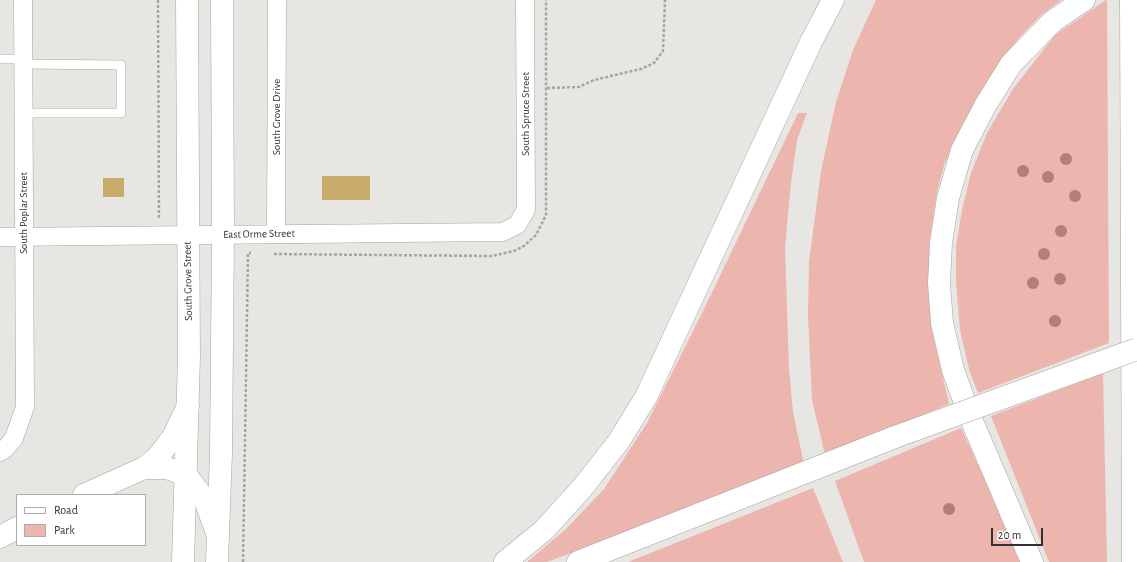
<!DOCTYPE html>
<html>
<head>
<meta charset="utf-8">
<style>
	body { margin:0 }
	#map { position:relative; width:1137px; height:562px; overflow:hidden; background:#e8e6e3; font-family:"Alegreya Sans",sans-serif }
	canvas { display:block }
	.legend { position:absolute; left:16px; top:494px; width:130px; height:52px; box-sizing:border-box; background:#fff; border:1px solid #adadad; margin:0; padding:5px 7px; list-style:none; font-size:12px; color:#333231 }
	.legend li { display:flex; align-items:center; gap:8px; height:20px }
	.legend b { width:20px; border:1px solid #adadad }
	.scale { position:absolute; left:991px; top:528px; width:52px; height:18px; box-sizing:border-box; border:2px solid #333231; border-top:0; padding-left:5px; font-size:12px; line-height:14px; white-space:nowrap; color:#333231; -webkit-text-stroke:3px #fff; paint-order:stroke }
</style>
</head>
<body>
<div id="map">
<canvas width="1137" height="562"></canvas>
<ul class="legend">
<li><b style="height:5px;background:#fff"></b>Road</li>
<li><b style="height:11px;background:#ecb5ae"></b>Park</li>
</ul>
<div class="scale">20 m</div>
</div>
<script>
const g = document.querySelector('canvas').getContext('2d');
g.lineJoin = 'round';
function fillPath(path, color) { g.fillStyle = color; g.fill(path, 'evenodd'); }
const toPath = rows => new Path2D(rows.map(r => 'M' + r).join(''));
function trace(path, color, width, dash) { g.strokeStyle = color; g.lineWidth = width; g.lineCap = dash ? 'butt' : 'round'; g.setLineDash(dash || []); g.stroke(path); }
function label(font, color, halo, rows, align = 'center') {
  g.font = font + ' "Alegreya Sans",sans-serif'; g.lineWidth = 3.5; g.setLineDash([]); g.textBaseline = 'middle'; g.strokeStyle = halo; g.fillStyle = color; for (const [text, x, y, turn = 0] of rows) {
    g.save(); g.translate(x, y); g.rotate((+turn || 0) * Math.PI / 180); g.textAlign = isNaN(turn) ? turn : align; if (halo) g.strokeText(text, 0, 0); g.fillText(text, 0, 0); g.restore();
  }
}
fillPath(toPath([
	[876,0,1061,0,1041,15,1018,39,992,74,959,132,944,165,937,192,929,245,931,326,949,404,825,455,812,400,808,315,809,262,821,171,836,102,853,50],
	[1106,0,1107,0,1109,343,978,393,970,373,960,330,956,281,956,246,962,210,971,173,987,133,1013,89,1055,35],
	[798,113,807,113,797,140,791,182,785,248,789,368,793,412,804,464,547,562,527,562,566,529,604,489,647,423,705,307],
	[1103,373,1107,562,1049,562,991,416],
	[961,428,1023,562,864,562,835,481],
	[813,488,843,562,628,562]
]), '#ecb5ae');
fillPath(toPath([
	[322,176,370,176,370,200,322,200],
	[103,178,124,178,124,197,103,197]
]), '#c7ac69');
const lane = toPath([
	[0,59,24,59],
	[24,64,121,65,121,113,24,113]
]);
const street = toPath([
	[276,234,277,0],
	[0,237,503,232,517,225,526,210,525,0],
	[0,452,5,449,14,438,25,407,23,0]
]);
const secondary = toPath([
	[183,562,189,357,187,0],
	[217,562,221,453,223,235,222,0]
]);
const highway = toPath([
	[1131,0,1133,562],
	[144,468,157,458,173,437,188,406],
	[84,495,144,468,167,468,186,475,205,500,218,536],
	[0,537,17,528],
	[505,562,544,530,583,487,619,441,646,397,811,42,833,0],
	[578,562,895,437],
	[1032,562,969,414,953,370,942,323,939,283,941,243,948,198,962,150,985,106,1011,64,1053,21,1084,0]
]);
trace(lane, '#a5a3a0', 10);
trace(street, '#a5a3a0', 19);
trace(secondary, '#a5a3a0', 23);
trace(highway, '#a5a3a0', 23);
trace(toPath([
	[158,0,159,219],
	[547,88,579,87,594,80,641,69,654,63,663,51,665,0],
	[274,254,492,256,514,251,524,246,536,235,546,215,546,0],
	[243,562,248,253,251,253]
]), '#a7a5a3', 2.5, [3, 2]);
trace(lane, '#fff', 9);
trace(street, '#fff', 18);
trace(secondary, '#fff', 22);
trace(highway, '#fff', 22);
const highwayBridge = toPath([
	[895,437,1137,349]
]);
trace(highwayBridge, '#a5a3a0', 23, []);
trace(highwayBridge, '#fff', 22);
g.fillStyle = '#b0807c';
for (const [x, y] of [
	[1066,159],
	[1023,171],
	[1048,177],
	[1075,196],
	[1061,231],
	[1044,254],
	[1060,279],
	[1033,283],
	[1055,321],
	[949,509]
]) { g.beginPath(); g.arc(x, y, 6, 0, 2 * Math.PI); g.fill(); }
label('11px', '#333231', '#fff', [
	["South Spruce Street",526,114,-90],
	["South Grove Drive",277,117,-90],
	["South Poplar Street",24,213,-90],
	["East Orme Street",259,234,-1],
	["South Grove Street",188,281,-91]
]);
</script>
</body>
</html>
